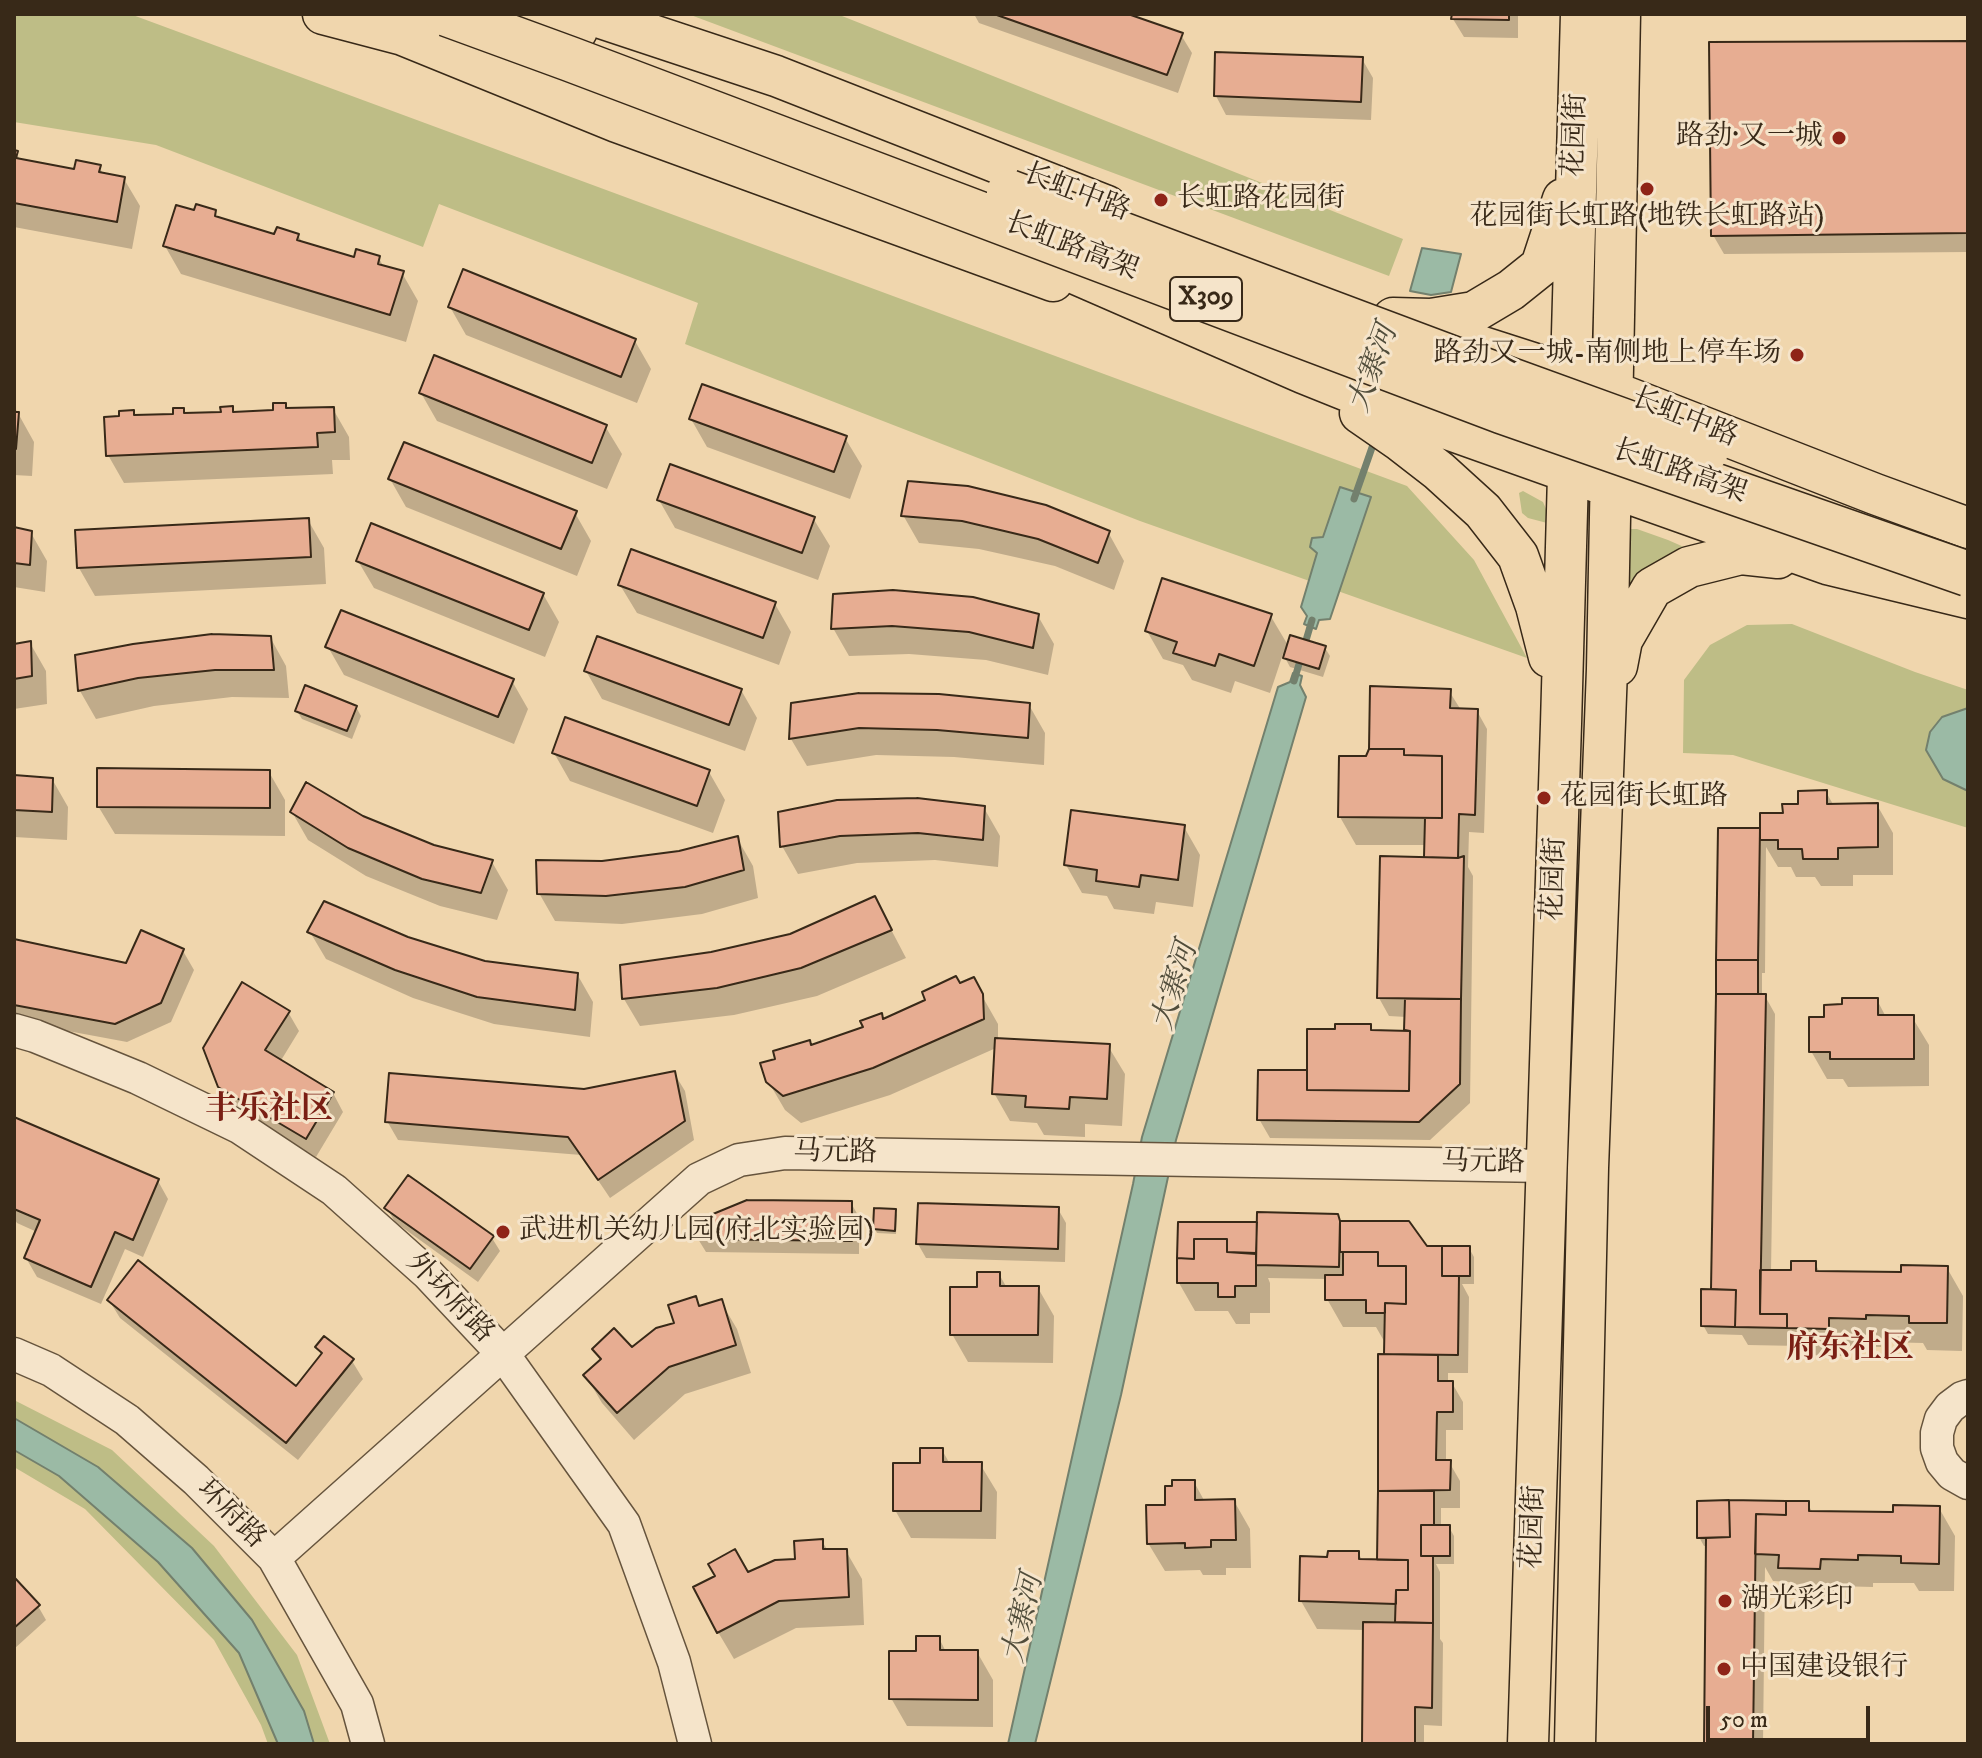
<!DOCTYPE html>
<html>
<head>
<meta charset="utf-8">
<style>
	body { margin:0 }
	#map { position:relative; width:1982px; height:1758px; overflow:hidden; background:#f0d6ad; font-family:"IM FELL DW Pica",serif }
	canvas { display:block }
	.frame { position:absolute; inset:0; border:16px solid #382918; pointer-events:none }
	.scale { position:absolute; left:1706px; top:1706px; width:164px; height:36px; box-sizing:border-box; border:4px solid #382918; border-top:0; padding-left:10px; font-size:24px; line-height:28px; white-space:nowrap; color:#382918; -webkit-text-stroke:6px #f5e4ca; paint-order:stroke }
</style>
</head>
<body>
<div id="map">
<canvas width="1982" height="1758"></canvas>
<div class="frame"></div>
<div class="scale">50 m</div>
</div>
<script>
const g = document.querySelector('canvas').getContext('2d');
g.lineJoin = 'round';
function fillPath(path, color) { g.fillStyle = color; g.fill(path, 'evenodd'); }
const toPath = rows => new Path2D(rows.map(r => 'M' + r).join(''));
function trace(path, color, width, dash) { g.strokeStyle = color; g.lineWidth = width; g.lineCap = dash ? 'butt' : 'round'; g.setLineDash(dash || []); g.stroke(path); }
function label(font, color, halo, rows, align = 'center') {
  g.font = font + ' "IM FELL DW Pica","Noto Serif SC",serif'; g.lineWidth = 6; g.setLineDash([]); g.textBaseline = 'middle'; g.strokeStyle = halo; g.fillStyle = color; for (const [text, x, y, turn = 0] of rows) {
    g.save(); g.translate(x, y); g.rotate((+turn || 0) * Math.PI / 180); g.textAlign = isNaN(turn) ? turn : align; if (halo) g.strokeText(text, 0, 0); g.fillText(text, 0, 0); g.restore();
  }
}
fillPath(toPath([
	[14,14,130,14,1407,486,1474,560,1527,658,1140,521,685,344,698,303,439,204,423,247,156,145,14,122],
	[688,14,837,14,1403,239,1389,276],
	[1523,491,1543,502,1546,509,1547,523,1528,518,1522,513,1519,493],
	[1629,529,1637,529,1668,540,1709,558,1626,617],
	[1792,624,1915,672,1968,690,1968,828,1733,755,1683,753,1684,680,1710,645,1747,625],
	[14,1400,112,1450,214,1546,297,1655,330,1744,268,1744,261,1725,214,1640,85,1509,14,1467]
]), '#bebd86');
const water = toPath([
	[1422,248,1461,254,1451,292,1431,295,1410,291,1422,248],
	[1340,487,1371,497,1330,619,1319,620,1316,629,1304,624,1307,616,1301,607,1317,553,1310,547,1312,538,1323,537,1340,487],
	[1293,673,1302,676,1300,685,1306,697,1176,1140,1121,1395,1035,1744,1008,1744,1133,1184,1142,1137,1278,687,1290,682,1293,673],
	[1968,708,1968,791,1943,779,1926,750,1930,732,1942,717,1968,708],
	[14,1418,98,1467,192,1548,252,1620,304,1711,314,1744,278,1744,239,1653,158,1562,59,1476,14,1450,14,1418]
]);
fillPath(water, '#9bbaa5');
trace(water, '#73806d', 2);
fillPath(toPath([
	[974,14,1122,14,1181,35,1192,53,1178,93,979,23],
	[1454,14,1518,14,1518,38,1464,37,1453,19],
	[1968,43,1968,252,1724,254,1713,235],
	[1362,59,1373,78,1371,120,1226,115,1216,96],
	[14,152,16,153,21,161,76,171,99,167,104,175,124,179,140,206,132,249,14,227],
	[215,212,219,220,276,237,298,235,303,244,355,260,379,258,384,268,402,273,418,301,406,342,181,274,165,246,195,213],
	[450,307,635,341,651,369,637,403,466,335],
	[421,393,605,426,622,454,607,489,437,421],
	[285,405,288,410,333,409,349,437,350,460,332,460,333,474,124,483,108,455,121,418,133,412,136,417,175,415,183,410,186,415,223,414,232,408,235,414,275,412],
	[14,406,34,442,32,476,14,475],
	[691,419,845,438,862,466,850,499,707,447],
	[390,479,575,513,591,541,577,576,406,507],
	[659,500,813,518,830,546,818,580,675,528],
	[903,515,1108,532,1124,561,1114,590,1055,566,979,549,919,543],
	[308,520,324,548,326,584,95,596,79,568],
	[14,529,31,533,47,561,45,592,14,587],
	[358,561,543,594,559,622,545,657,374,588],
	[620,585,775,604,791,632,779,665,637,613],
	[1270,615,1289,647,1325,648,1330,656,1323,677,1290,667,1283,654,1270,693,1235,681,1231,693,1192,680,1183,665,1163,659,1147,631],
	[1038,616,1054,644,1048,675,986,660,909,654,849,656,833,628],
	[270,637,286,666,289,698,232,697,154,706,96,719,80,691,77,657],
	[30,643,46,671,47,704,14,709,14,646],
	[328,647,512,681,528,709,514,744,344,675],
	[586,671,741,690,757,718,745,751,602,699],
	[1449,691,1461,710,1477,711,1487,729,1484,833,1469,832,1468,867,1473,876,1470,1103,1430,1140,1270,1138,1259,1119,1306,1072,1370,1026,1373,1032,1408,1033,1406,1030,1406,1017,1389,1016,1379,998,1426,860,1426,845,1356,845,1340,817,1368,758],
	[793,704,1029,705,1045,733,1044,765,954,757,876,755,807,766,791,739],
	[356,707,361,716,352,739,302,719,297,711],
	[554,753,709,772,725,800,713,833,570,781],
	[269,772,285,800,285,836,115,834,98,806],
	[14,777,52,779,68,807,67,840,14,837],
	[1826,792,1834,806,1877,805,1893,833,1893,875,1853,875,1853,886,1821,886,1815,877,1796,877,1791,867,1778,867,1766,847,1765,973,1762,973,1762,996,1765,996,1775,1014,1771,1272,1793,1273,1815,1263,1820,1273,1903,1274,1947,1268,1963,1296,1962,1351,1927,1350,1923,1343,1881,1342,1881,1347,1844,1346,1844,1356,1805,1355,1799,1346,1748,1345,1742,1335,1708,1334,1703,1325,1713,1291,1720,830,1762,830,1785,815],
	[984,808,1000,836,998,867,935,860,857,863,798,874,782,846],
	[292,812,362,818,434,847,492,862,508,890,497,920,440,906,366,876,308,840],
	[1184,827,1200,855,1193,907,1156,902,1154,914,1114,909,1107,896,1082,893,1066,865],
	[737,838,753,866,758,898,702,914,622,924,555,921,539,893,602,863,680,853],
	[875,899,906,958,817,996,734,1015,640,1026,624,999,712,954,790,936],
	[310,932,408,939,485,963,577,974,593,1002,590,1037,494,1024,413,998,326,959],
	[14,941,127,965,183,951,194,970,171,1022,127,1042,14,1021],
	[973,980,998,1024,998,1040,1108,1046,1125,1074,1122,1126,1085,1124,1085,1137,1044,1135,1037,1123,1010,1121,994,1093,996,1048,890,1095,801,1123,785,1110,768,1081,811,1047,884,1021],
	[1877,1000,1886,1017,1912,1017,1929,1045,1929,1086,1848,1087,1843,1079,1827,1079,1811,1051,1826,1019],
	[288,1012,299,1031,280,1062,333,1093,343,1112,316,1157,231,1106,220,1086],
	[674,1073,685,1091,694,1140,610,1198,581,1155,398,1140,387,1121,585,1091],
	[14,1119,158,1181,168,1199,143,1257,125,1249,101,1304,37,1277,26,1258,37,1232,17,1223,14,1218],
	[851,1203,859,1217,859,1254,706,1252,698,1239],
	[387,1208,492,1238,500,1251,478,1282,395,1222],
	[1058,1209,1066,1223,1065,1262,926,1258,918,1244],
	[895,1211,897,1215,896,1234,877,1233,875,1229],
	[1337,1216,1341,1223,1426,1248,1469,1248,1474,1257,1474,1284,1462,1284,1469,1297,1468,1373,1448,1373,1448,1383,1452,1383,1463,1402,1463,1430,1446,1430,1446,1462,1449,1462,1460,1481,1460,1508,1441,1508,1441,1527,1449,1527,1454,1536,1454,1564,1436,1564,1440,1572,1440,1639,1443,1643,1442,1726,1424,1725,1424,1744,1364,1744,1365,1630,1317,1629,1301,1601,1329,1559,1358,1553,1363,1561,1379,1562,1380,1356,1386,1357,1386,1341,1384,1341,1376,1327,1343,1327,1327,1299,1327,1279,1268,1278,1270,1283,1270,1313,1250,1313,1250,1324,1236,1324,1228,1311,1195,1311,1179,1283,1256,1224],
	[999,1274,1007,1288,1038,1288,1054,1316,1053,1363,968,1362,952,1334,979,1289],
	[695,1298,701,1308,721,1302,737,1329,751,1373,685,1394,634,1440,602,1403,586,1376,601,1361,594,1350,632,1350,677,1324],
	[109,1300,296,1389,322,1356,317,1347,352,1361,363,1379,298,1460,120,1318],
	[942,1450,950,1464,980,1464,997,1492,996,1539,911,1538,895,1510,922,1465],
	[1194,1482,1205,1502,1234,1501,1250,1529,1251,1568,1226,1568,1226,1575,1203,1575,1200,1570,1165,1571,1148,1543],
	[1807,1503,1813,1513,1895,1514,1939,1508,1955,1536,1954,1591,1919,1591,1914,1583,1873,1583,1873,1587,1836,1586,1835,1596,1797,1596,1789,1582,1773,1581,1765,1567,1763,1744,1706,1744,1707,1546,1704,1546,1699,1537],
	[822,1541,828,1551,846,1551,862,1579,864,1625,796,1628,734,1659,718,1632,718,1576,748,1575,797,1561],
	[14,1580,38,1606,46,1620,14,1649],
	[939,1638,946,1652,977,1652,993,1680,993,1727,907,1726,891,1698,918,1653]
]), '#0003');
trace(toPath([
	[1354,499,1375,439],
	[1294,681,1312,620]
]), '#73806d', 7);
const building = toPath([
	[994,14,1128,14,1183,33,1167,75,994,14],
	[1452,14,1509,14,1509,20,1451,19,1452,14],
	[1968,41,1968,233,1711,236,1709,42,1968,41],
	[1215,52,1363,57,1361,102,1214,96,1215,52],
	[14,150,18,151,16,158,74,169,76,160,101,165,99,172,125,177,117,222,14,203,14,150],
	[196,204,216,210,215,216,274,234,277,227,299,234,297,240,354,257,356,249,380,256,378,264,404,271,390,315,163,246,176,205,194,210,196,204],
	[463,269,636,339,621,377,448,307,463,269],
	[434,355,607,425,592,463,419,393,434,355],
	[702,384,847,436,834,472,689,419,702,384],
	[273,403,286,403,286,408,334,407,335,432,317,433,318,447,106,456,104,417,119,416,119,411,134,410,134,415,173,414,173,408,184,408,184,413,221,412,220,407,233,406,233,412,273,410,273,403],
	[14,412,19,412,16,449,14,449,14,412],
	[404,442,577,511,561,549,388,479,404,442],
	[670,464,815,517,802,553,657,500,670,464],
	[908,481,968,486,1046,505,1110,531,1098,563,1038,539,962,521,901,516,908,481],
	[309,518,311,557,77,568,75,530,309,518],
	[371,523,544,593,529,630,356,561,371,523],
	[14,527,32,531,30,565,14,563,14,527],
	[631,549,776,602,763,638,618,585,631,549],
	[1162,578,1272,614,1254,666,1219,654,1215,666,1173,653,1177,642,1145,631,1162,578],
	[893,590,973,597,1039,614,1033,648,969,632,892,626,831,629,833,594,893,590],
	[341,610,514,679,498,717,325,647,341,610],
	[212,634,271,636,274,670,215,670,138,678,78,691,75,655,133,644,212,634],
	[1290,635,1326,646,1319,669,1283,658,1290,635],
	[597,636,742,689,729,725,584,671,597,636],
	[31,641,32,676,14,679,14,644,31,641],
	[305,685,357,706,347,731,295,711,305,685],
	[1370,686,1451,689,1450,708,1478,709,1475,815,1459,814,1458,858,1424,857,1425,818,1442,818,1442,756,1404,755,1404,749,1369,749,1370,686],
	[859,693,939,694,1030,703,1028,738,937,730,859,728,789,739,791,703,859,693],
	[565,717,710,770,697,806,552,753,565,717],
	[1369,749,1404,749,1404,755,1442,756,1442,818,1338,817,1339,756,1366,756,1369,749],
	[97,768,270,770,270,808,97,807,97,768],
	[14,775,53,778,52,812,14,810,14,775],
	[306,782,363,816,434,845,493,860,481,893,422,879,348,848,290,812,306,782],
	[1827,790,1827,804,1878,803,1878,847,1838,848,1838,859,1803,859,1802,849,1778,849,1778,840,1760,840,1760,813,1783,813,1782,804,1798,804,1798,791,1827,790],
	[917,798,985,806,983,840,918,833,840,836,780,847,778,812,837,800,917,798],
	[1071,810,1185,825,1178,880,1141,875,1139,887,1096,881,1097,870,1064,865,1071,810],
	[1718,828,1760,828,1758,960,1716,960,1718,828],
	[738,836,744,870,685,887,606,896,537,894,536,860,602,861,679,851,738,836],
	[1380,856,1458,858,1464,856,1461,999,1377,998,1380,856],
	[875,896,892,930,801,968,717,988,622,999,620,965,711,952,790,934,875,896],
	[324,901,408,937,485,961,578,973,575,1010,477,997,395,970,307,932,324,901],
	[141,930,184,949,161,1003,115,1024,14,1005,14,939,126,963,141,930],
	[1716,960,1758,960,1758,994,1716,994,1716,960],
	[956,976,960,983,974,977,983,994,984,1019,873,1068,783,1096,766,1082,760,1063,775,1059,773,1051,810,1040,811,1045,863,1027,860,1021,882,1013,883,1019,925,1000,922,992,956,976],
	[242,982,290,1011,265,1050,334,1092,306,1139,218,1087,203,1048,242,982],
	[1716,994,1766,994,1760,1314,1787,1314,1787,1328,1735,1327,1736,1290,1711,1289,1716,994],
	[1842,998,1878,998,1878,1015,1914,1015,1914,1059,1830,1059,1830,1052,1809,1052,1809,1017,1824,1017,1824,1005,1842,1004,1842,998],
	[1405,999,1461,999,1460,1084,1419,1122,1257,1120,1258,1070,1307,1070,1307,1090,1409,1091,1410,1031,1404,1030,1405,999],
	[1335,1024,1371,1024,1371,1030,1410,1031,1409,1091,1307,1090,1307,1029,1335,1029,1335,1024],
	[995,1038,1110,1044,1107,1099,1070,1097,1069,1109,1025,1107,1026,1096,992,1094,995,1038],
	[675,1071,685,1121,598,1180,568,1137,385,1122,389,1073,584,1089,675,1071],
	[14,1117,159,1179,133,1240,115,1232,91,1287,24,1258,40,1220,14,1209,14,1117],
	[408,1175,494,1236,470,1269,384,1208,408,1175],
	[747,1200,852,1201,852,1241,696,1239,696,1221,747,1200],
	[918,1203,1059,1207,1058,1249,916,1244,918,1203],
	[874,1208,896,1209,895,1231,873,1229,874,1208],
	[1257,1212,1338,1214,1340,1221,1339,1267,1256,1265,1257,1212],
	[1340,1221,1409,1221,1427,1246,1442,1246,1442,1276,1459,1276,1458,1355,1384,1354,1385,1303,1406,1304,1406,1266,1378,1266,1378,1252,1340,1252,1340,1221],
	[1178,1222,1257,1222,1256,1254,1227,1252,1227,1239,1194,1239,1194,1259,1177,1258,1178,1222],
	[1194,1239,1227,1239,1227,1252,1256,1253,1256,1286,1235,1286,1235,1297,1218,1297,1218,1283,1177,1283,1177,1258,1194,1259,1194,1239],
	[1442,1246,1470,1246,1470,1276,1442,1276,1442,1246],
	[1343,1252,1378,1252,1378,1266,1406,1266,1406,1304,1385,1303,1385,1313,1366,1313,1366,1300,1325,1300,1325,1275,1343,1275,1343,1252],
	[138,1260,296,1386,322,1353,315,1347,324,1336,354,1359,286,1443,107,1300,138,1260],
	[1791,1261,1816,1261,1816,1271,1901,1272,1901,1265,1948,1266,1947,1323,1909,1323,1909,1316,1866,1315,1866,1319,1829,1318,1829,1329,1787,1328,1787,1314,1760,1314,1760,1270,1791,1270,1791,1261],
	[977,1272,1000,1272,1000,1286,1039,1286,1038,1335,950,1335,950,1287,977,1287,977,1272],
	[1701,1289,1736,1290,1735,1327,1701,1326,1701,1289],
	[696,1296,699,1306,722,1299,736,1345,669,1367,617,1413,583,1375,601,1359,592,1349,614,1328,632,1347,656,1328,674,1323,668,1305,696,1296],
	[1378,1354,1438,1355,1438,1381,1453,1381,1453,1412,1437,1412,1436,1460,1451,1460,1450,1490,1378,1491,1378,1354],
	[920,1448,943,1448,943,1462,982,1462,981,1511,893,1511,893,1463,920,1463,920,1448],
	[1172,1480,1195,1480,1195,1500,1235,1499,1236,1540,1211,1540,1211,1547,1185,1548,1185,1543,1147,1544,1146,1505,1165,1505,1165,1486,1172,1486,1172,1480],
	[1378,1491,1434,1491,1434,1525,1421,1525,1421,1556,1433,1556,1433,1623,1395,1622,1396,1590,1408,1590,1408,1560,1377,1560,1378,1491],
	[1729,1500,1730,1537,1697,1538,1697,1501,1729,1500],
	[1729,1500,1786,1501,1786,1515,1756,1514,1753,1744,1704,1744,1706,1538,1730,1537,1729,1500],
	[1786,1501,1809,1501,1809,1511,1893,1512,1893,1505,1940,1506,1939,1564,1901,1563,1901,1556,1858,1555,1858,1560,1821,1559,1820,1569,1778,1568,1779,1555,1755,1554,1756,1514,1786,1515,1786,1501],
	[1421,1525,1450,1525,1450,1556,1421,1556,1421,1525],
	[823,1539,823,1549,847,1549,849,1597,779,1601,717,1633,693,1587,715,1576,708,1564,735,1549,748,1572,775,1560,795,1559,794,1541,823,1539],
	[1328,1551,1359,1551,1359,1559,1408,1560,1408,1590,1396,1590,1396,1604,1299,1601,1300,1556,1327,1557,1328,1551],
	[14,1577,40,1605,14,1628,14,1577],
	[1363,1622,1433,1623,1432,1708,1415,1707,1415,1744,1362,1744,1363,1622],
	[916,1636,940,1636,940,1650,978,1650,978,1700,889,1699,889,1651,916,1651,916,1636]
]);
fillPath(building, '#e7ad92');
trace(building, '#382918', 2);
const minor = toPath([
	[14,1030,35,1036,138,1078,239,1127,334,1190,428,1274,503,1354,624,1524,674,1662,695,1744],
	[14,1354,51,1370,127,1420,196,1480,274,1558,357,1704,368,1744],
	[1968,1396,1962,1398,1950,1407,1941,1419,1937,1433,1937,1448,1942,1462,1952,1474,1968,1483],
	[274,1558,699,1179,739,1160,785,1153,1546,1166]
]);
const major = toPath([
	[323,14,403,35,617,122,1053,281],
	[407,14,478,41],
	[589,14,776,76,1107,206],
	[1030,254,1303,373,1405,414,1827,564,1968,598],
	[1393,318,1431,319,1474,312,1511,290,1541,266,1563,199],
	[1439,333,1570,375,1875,494,1968,528],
	[1360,413,1399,440,1439,471,1483,511,1518,556,1536,606,1549,657],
	[1617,666,1622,640,1652,588,1689,567,1741,554,1778,558],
	[1528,1744,1561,724,1581,14],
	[1575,1744,1588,1168,1607,669,1620,14]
]);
const highway = toPath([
	[539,14,575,30]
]);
trace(minor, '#66543d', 35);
trace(major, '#382918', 43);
trace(highway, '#382918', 47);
trace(minor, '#f5e4ca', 32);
trace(major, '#f0d6ad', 40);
trace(highway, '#f0d6ad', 44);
const highwayBridge = toPath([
	[447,14,570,59,1501,411,1968,574],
	[1009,192,1505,378,1706,451]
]);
trace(highwayBridge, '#382918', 47, []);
trace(highwayBridge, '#f0d6ad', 44);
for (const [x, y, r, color] of [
	[1839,138,8,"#8f2418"],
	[1647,189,8,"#8f2418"],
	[1161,200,8,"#8f2418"],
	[1797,355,8,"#8f2418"],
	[1544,798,8,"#8f2418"],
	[503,1232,8,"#8f2418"],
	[1725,1601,8,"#8f2418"],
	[1724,1669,8,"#8f2418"]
]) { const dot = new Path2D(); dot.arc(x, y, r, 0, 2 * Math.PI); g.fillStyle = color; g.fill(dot); trace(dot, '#f5e4ca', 3); }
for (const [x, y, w] of [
	[1206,299,72]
]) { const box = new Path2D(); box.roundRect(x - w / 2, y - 22, w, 44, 6); g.fillStyle = '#f5e4ca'; g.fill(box); trace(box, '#382918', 2); }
label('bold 26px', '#382918', null, [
	["X309",1206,299]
]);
label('28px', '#382918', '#f5e4ca', [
	["花园街",1577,135,-88],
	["长虹中路",1076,194,21],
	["长虹路高架",1071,248,21],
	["长虹中路",1684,419,22],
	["长虹路高架",1679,473,19],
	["花园街",1556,879,-88],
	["马元路",835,1154,1],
	["马元路",1483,1164,1],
	["外环府路",449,1299,46],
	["环府路",230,1515,45],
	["花园街",1535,1527,-88]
]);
label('28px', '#382918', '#f5e4ca', [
	["路劲·又一城",1823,138,"right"],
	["长虹路花园街",1177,200],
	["花园街长虹路(地铁长虹路站)",1647,218,"center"],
	["路劲又一城-南侧地上停车场",1781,355,"right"],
	["花园街长虹路",1560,798],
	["武进机关幼儿园(府北实验园)",519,1232],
	["湖光彩印",1741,1601],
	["中国建设银行",1740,1669]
], 'left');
label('italic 30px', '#514d3b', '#f5e4ca', [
	["大寨河",1375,369,-70],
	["大寨河",1177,987,-73],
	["大寨河",1025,1619,-77]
]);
label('bold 32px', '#7a1f14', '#f5e4ca', [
	["丰乐社区",269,1111],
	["府东社区",1850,1350]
]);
</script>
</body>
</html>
